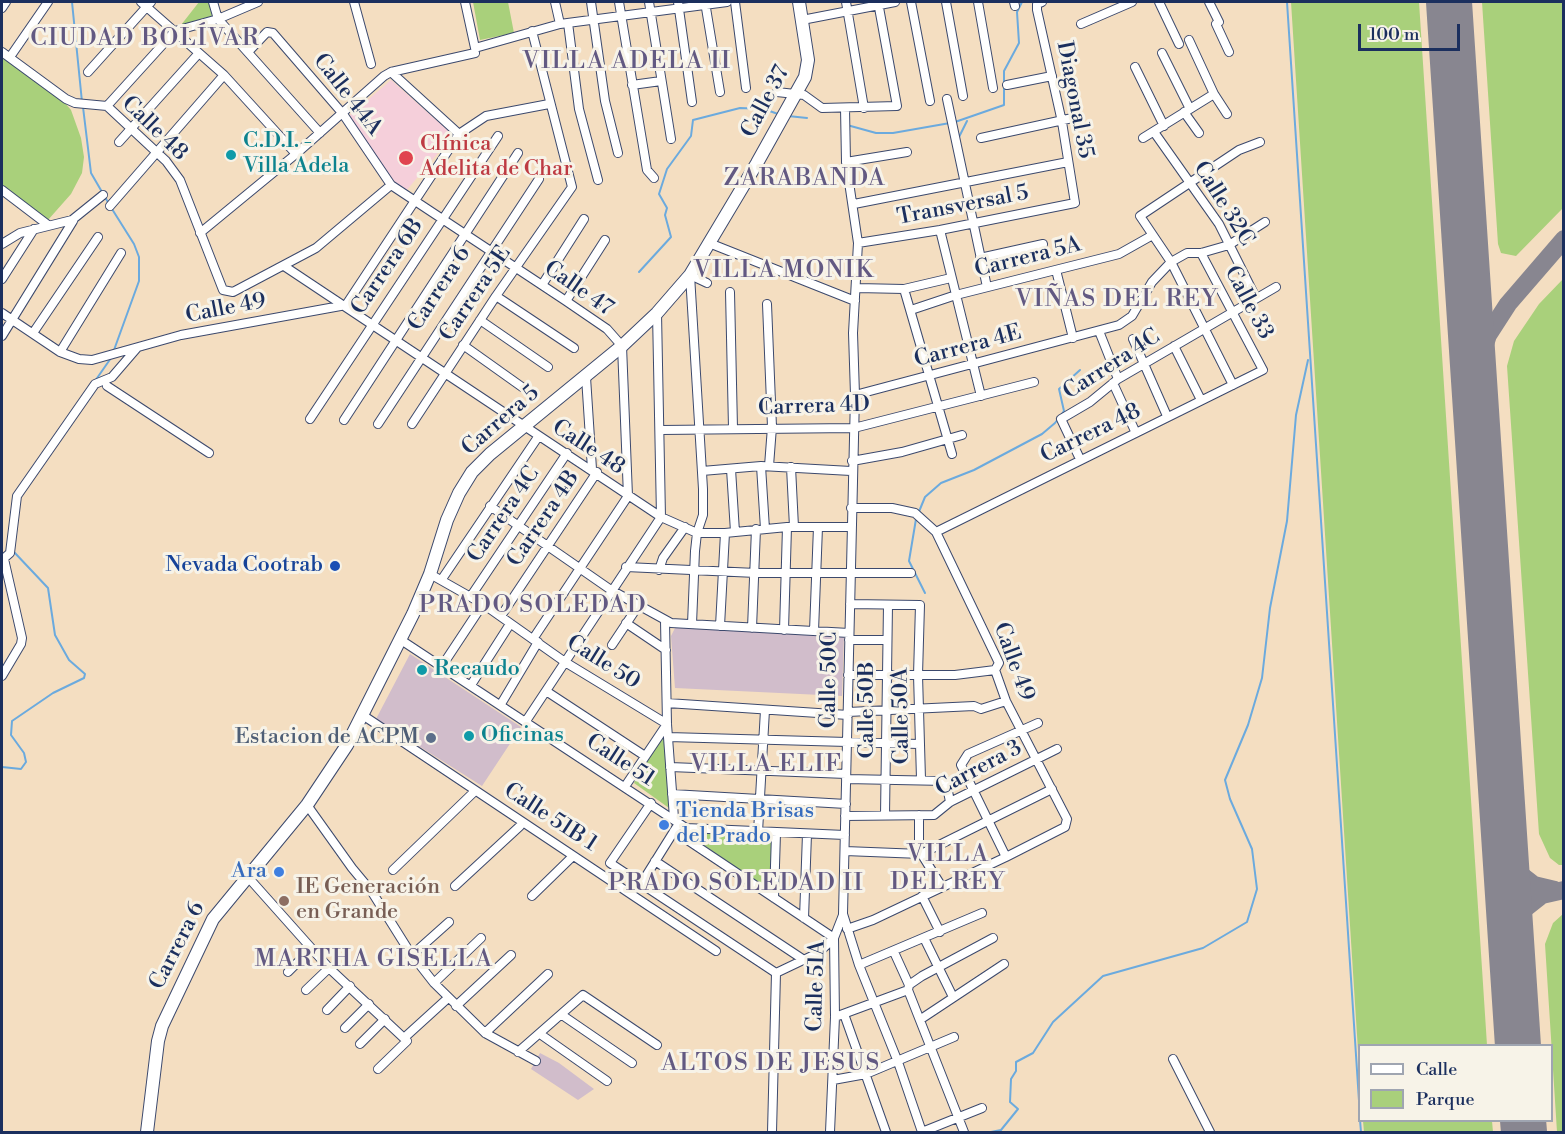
<!DOCTYPE html>
<html>
<head>
<meta charset="utf-8">
<style>
	body { margin:0 }
	#map { position:relative; width:1565px; height:1134px; overflow:hidden; background:#f4dec1; font-family:"Libre Bodoni",serif }
	canvas { display:block }
	.frame { position:absolute; inset:0; border:3px solid #1b2f5e; pointer-events:none }
	.legend { position:absolute; left:1358px; top:1044px; width:195px; height:78px; box-sizing:border-box; background:#f7f3e8; border:2px solid #9fa5b1; margin:0; padding:8px 10px; list-style:none; font-size:18px; color:#1b2f5e }
	.legend li { display:flex; align-items:center; gap:12px; height:30px }
	.legend b { width:30px; border:2px solid #9fa5b1 }
	.scale { position:absolute; left:1358px; top:24px; width:102px; height:27px; box-sizing:border-box; border:3px solid #1b2f5e; border-top:0; padding-left:8px; font-size:18px; line-height:21px; white-space:nowrap; color:#1b2f5e; -webkit-text-stroke:4px #f7f3e8; paint-order:stroke }
</style>
</head>
<body>
<div id="map">
<canvas width="1565" height="1134"></canvas>
<div class="frame"></div>
<ul class="legend">
<li><b style="height:8px;background:#fff"></b>Calle</li>
<li><b style="height:16px;background:#a9d07b"></b>Parque</li>
</ul>
<div class="scale">100 m</div>
</div>
<script>
const g = document.querySelector('canvas').getContext('2d');
g.lineJoin = 'round';
function fillPath(path, color) { g.fillStyle = color; g.fill(path, 'evenodd'); }
const toPath = rows => new Path2D(rows.map(r => 'M' + r).join(''));
function trace(path, color, width, dash) { g.strokeStyle = color; g.lineWidth = width; g.lineCap = dash ? 'butt' : 'round'; g.setLineDash(dash || []); g.stroke(path); }
function label(font, color, halo, rows, align = 'center') {
  g.font = font + ' "Libre Bodoni",serif'; g.lineWidth = 6; g.setLineDash([]); g.textBaseline = 'middle'; g.strokeStyle = halo; g.fillStyle = color; for (const [text, x, y, turn = 0] of rows) {
    g.save(); g.translate(x, y); g.rotate((+turn || 0) * Math.PI / 180); g.textAlign = isNaN(turn) ? turn : align; if (halo) g.strokeText(text, 0, 0); g.fillText(text, 0, 0); g.restore();
  }
}
fillPath(toPath([
	[391,80,453,135,406,191,394,181,349,116]
]), '#f5cfda');
fillPath(toPath([
	[676,626,844,635,842,696,675,688,671,636],
	[410,654,521,727,482,786,376,719],
	[540,1053,559,1063,594,1089,578,1100,531,1069]
]), '#d1bdcb');
fillPath(toPath([
	[199,2,209,2,212,16,181,25],
	[473,2,508,2,514,33,480,40],
	[1291,2,1419,2,1487,1045,1360,1046,1359,1066],
	[1482,2,1563,2,1563,208,1516,256,1501,253,1498,244],
	[2,54,65,103,71,110,81,138,84,157,82,173,71,194,48,220,2,188],
	[1563,279,1564,865,1559,865,1550,858,1539,834,1507,366,1514,341,1539,304],
	[664,734,669,808,634,783],
	[685,832,773,835,770,890,740,870],
	[1563,914,1564,1132,1557,1132,1545,944,1553,923],
	[1363,1121,1492,1121,1493,1132,1364,1132]
]), '#a9d07b');
trace(toPath([
	[72,2,82,102],
	[1287,2,1360,1116],
	[83,107,91,173,109,204],
	[788,116,807,118],
	[955,122,1004,105,1004,71,1019,43,1017,12,1022,2],
	[847,125,876,133,893,133,950,123],
	[959,137,967,121],
	[112,209,134,244,139,257,139,281,114,350],
	[639,272,671,237,665,215,667,208,659,194,667,169,691,136,693,120,740,108,764,109,778,114],
	[95,381,111,358],
	[918,514,925,497,941,483,974,470,1042,434,1055,423,1064,411,1059,389,1080,370],
	[916,519,909,561,925,593],
	[2,767,21,769,26,762,24,753,11,735,12,721,53,693,84,678,85,674,69,660,55,635,48,588,14,552],
	[1360,1120,1361,1132],
	[991,1132,1001,1130,1018,1109,1010,1102,1011,1079,1016,1071,1016,1062,1033,1053,1053,1022,1103,976,1203,948,1247,922,1257,889,1252,849,1230,799,1225,780,1248,725,1262,678,1270,608,1287,521,1296,415,1308,360]
]), '#6baade', 2);
trace(toPath([
	[1475,398,1478,366,1488,335,1508,304,1564,239],
	[1504,834,1509,858,1516,871,1534,885,1555,890],
	[1512,956,1514,926,1523,910,1542,895,1564,890]
]), '#888690', 18);
trace(toPath([
	[1449,2,1518,1046],
	[1523,1120,1524,1132]
]), '#888690', 46);
const minor = toPath([
	[141,2,224,75,296,154],
	[213,2,218,19,320,133],
	[354,2,371,64],
	[465,2,475,48,560,24,727,2],
	[555,2,560,24],
	[591,2,605,101,618,153],
	[619,2,647,170,654,178],
	[649,2,671,139],
	[678,2,692,102],
	[705,2,720,92],
	[735,2,746,88],
	[846,2,864,108],
	[911,2,930,101],
	[946,2,963,96],
	[978,2,993,88],
	[1014,2,1015,6],
	[1159,2,1179,44],
	[1209,2,1219,22],
	[2,8,6,2],
	[802,20,895,2],
	[568,23,579,109,598,180],
	[1081,24,1132,2],
	[1216,24,1229,52],
	[1189,40,1214,94,1227,114],
	[249,51,267,32,273,33,343,114,391,185,566,301,607,329,622,346,628,496,533,639],
	[2,52,66,99,75,103,107,106,166,161,180,180,223,290,233,292,316,248,391,185],
	[1162,53,1190,109],
	[10,57,48,2],
	[1135,67,1164,126],
	[88,72,151,2],
	[391,72,459,134],
	[632,85,661,81],
	[1007,85,1052,76],
	[777,92,804,95,822,108,897,106,878,2],
	[947,99,987,287],
	[107,106,175,31,218,19,258,2],
	[845,108,846,162,858,243,853,333,855,395,843,914,859,965,898,1062,922,1132],
	[1184,112,1199,133],
	[1154,132,1219,224,1256,298],
	[981,138,1077,117],
	[1143,138,1214,94],
	[119,142,199,53],
	[846,162,907,152],
	[2,190,48,225],
	[854,204,1068,162],
	[110,206,224,75],
	[940,230,981,396],
	[200,233,296,154,384,76,391,72,475,53],
	[709,243,855,301],
	[858,243,940,230,1075,203,1062,122,1037,10,1037,4,1042,2],
	[2,244,20,233,72,220,103,195],
	[980,258,1043,244],
	[284,266,661,517,697,533,725,533,787,527,851,527],
	[1056,270,1073,338],
	[2,279,34,229],
	[542,285,584,219],
	[857,288,904,289,951,278],
	[904,289,952,454],
	[730,292,733,428],
	[496,296,574,348],
	[566,301,605,240],
	[767,304,772,427,769,466],
	[346,305,459,134,486,116,549,104],
	[911,310,956,295,1119,254,1151,236],
	[2,313,60,352,79,359,92,360,181,335,346,305],
	[480,320,548,367],
	[1099,331,1118,379],
	[33,333,98,237],
	[2,336,73,221],
	[1133,339,1167,416],
	[463,345,522,387],
	[1174,346,1201,400],
	[60,352,121,253],
	[586,377,592,469],
	[1113,383,1135,431],
	[1233,385,1171,262,1140,216,1239,150,1260,142],
	[107,386,209,453],
	[855,395,1119,325,1132,316,1152,282,1171,262,1187,253,1201,253,1229,245,1265,222],
	[310,419,498,136],
	[344,420,518,153],
	[378,424,539,179],
	[412,424,496,296,572,187,532,31],
	[661,430,854,428,1034,382],
	[1080,459,1061,419,1090,402,1118,379,1276,287],
	[852,461,902,452,962,435],
	[761,466,765,529],
	[791,467,794,527],
	[731,469,735,532],
	[702,471,761,466,851,471],
	[490,506,611,590,671,623,849,633],
	[936,532,1263,370,1201,253],
	[2,560,10,553,17,496,95,384,112,377,137,348],
	[626,567,756,573,911,573],
	[659,570,663,558,685,527],
	[430,574,483,604,565,662,667,724,626,785],
	[442,579,538,437],
	[471,596,567,453],
	[850,604,920,605,918,675,921,779],
	[501,616,597,472],
	[665,621,667,724,674,818],
	[626,623,666,650],
	[692,624,695,551,697,533,703,515,703,489,690,275,707,283],
	[720,626,725,533],
	[752,628,756,529],
	[784,630,787,527],
	[814,631,818,527],
	[401,640,686,828,845,835],
	[849,640,886,640],
	[612,645,634,612,634,605],
	[442,666,483,604],
	[848,675,955,675,995,670],
	[2,676,21,644,22,638,4,559],
	[471,685,510,624],
	[546,691,645,756],
	[667,703,848,715],
	[501,704,538,642],
	[848,712,974,706,981,709,1006,701],
	[364,716,716,951],
	[526,721,661,517,657,313],
	[668,737,919,744],
	[670,767,846,774],
	[846,779,946,781,950,802],
	[672,794,846,804],
	[651,803,610,863,776,973],
	[307,805,352,868,372,892,409,951,434,983,485,1033,536,1061],
	[885,815,888,605],
	[919,815,919,850,942,887],
	[845,816,934,815,950,802,1057,749],
	[674,831,834,938,818,953,776,973],
	[758,832,765,710],
	[845,851,921,854,1052,789],
	[1006,857,961,765,968,754,1038,723],
	[655,861,804,960],
	[393,870,475,791],
	[247,876,329,968,407,1041,378,1069],
	[641,884,676,828],
	[455,886,520,826],
	[532,896,571,858],
	[922,896,940,932],
	[774,898,776,833],
	[804,918,807,834],
	[847,929,873,920,1006,857,1065,827,1067,819,1006,701,995,670,999,663,936,532,915,513,892,508,851,508],
	[925,940,953,997],
	[894,952,909,985],
	[412,955,449,922],
	[859,965,982,913],
	[288,972,311,949],
	[434,983,481,938],
	[306,990,329,968],
	[908,990,964,1132],
	[456,1006,511,955],
	[327,1010,350,986],
	[844,1014,886,1132],
	[562,1015,632,1063],
	[835,1017,908,990,909,985,922,976,993,938],
	[921,1019,1004,964],
	[345,1028,369,1004],
	[485,1033,548,974],
	[540,1034,607,1081],
	[404,1038,448,998],
	[360,1044,385,1019],
	[518,1052,583,995,657,1045],
	[1173,1059,1210,1132],
	[833,1080,866,1074,954,1037],
	[772,1132,776,973],
	[830,1132,835,1017,834,938,843,915],
	[922,1132,982,1108]
]);
const secondary = toPath([
	[147,1132,158,1041,162,1026,213,919,307,805,347,745,413,614,430,574,447,520,459,493,472,472,490,454,622,346,657,313,690,275,757,163,805,77,808,60,799,2]
]);
trace(minor, '#3c496d', 10);
trace(secondary, '#3c496d', 14);
trace(minor, '#fff', 8);
trace(secondary, '#fff', 12);
for (const [x, y, r, color] of [
	[231,155,6,"#0f9aa8"],
	[406,158,8,"#e0444e"],
	[335,566,6,"#1a4fb4"],
	[422,670,6,"#0f9aa8"],
	[469,736,6,"#0f9aa8"],
	[431,738,6,"#5c6f8a"],
	[664,825,6,"#3f7fe0"],
	[279,872,6,"#3f7fe0"],
	[284,901,6,"#8d6e63"]
]) { const dot = new Path2D(); dot.arc(x, y, r, 0, 2 * Math.PI); g.fillStyle = color; g.fill(dot); trace(dot, '#f7f3e8', 2); }
label('22px', '#1b2f5e', '#f7f3e8', [
	["Calle 44A",347,95,52],
	["Diagonal 35",1074,100,79],
	["Calle 37",766,102,-62],
	["Calle 48",154,129,44],
	["Calle 32C",1223,204,58],
	["Transversal 5",963,206,-11],
	["Carrera 5A",1028,258,-14],
	["Carrera 6B",388,267,-56],
	["Carrera 6",440,289,-57],
	["Calle 47",578,289,35],
	["Carrera 5E",476,294,-56],
	["Calle 33",1248,303,62],
	["Calle 49",226,309,-11],
	["Carrera 4E",968,347,-15],
	["Carrera 4C",1112,365,-33],
	["Carrera 4D",814,407,-2],
	["Carrera 5",501,421,-41],
	["Carrera 48",1091,434,-26],
	["Calle 48",588,448,33],
	["Carrera 4C",504,515,-56],
	["Carrera 4B",544,519,-56],
	["Calle 49",1013,662,70],
	["Calle 50",603,663,32],
	["Calle 50C",830,680,-89],
	["Calle 50B",868,710,-90],
	["Calle 50A",902,716,-91],
	["Calle 51",620,761,33],
	["Carrera 3",979,769,-28],
	["Calle 51B 1",550,818,33],
	["Carrera 6",178,946,-63],
	["Calle 51A",817,986,-88]
]);
label('22px', '#0d838f', '#f7f3e8', [
	["C.D.I. -",243,142],
	["Villa Adela",243,167],
	["Recaudo",434,670],
	["Oficinas",481,736]
], 'left');
label('22px', '#be3a42', '#f7f3e8', [
	["Clínica",420,145],
	["Adelita de Char",420,170]
], 'left');
label('22px', '#164399', '#f7f3e8', [
	["Nevada Cootrab",323,566]
], 'right');
label('22px', '#4e5e75', '#f7f3e8', [
	["Estacion de ACPM",419,738]
], 'right');
label('22px', '#366cbe', '#f7f3e8', [
	["Tienda Brisas",676,812],
	["del Prado",676,837],
	["Ara",267,872,"right"]
], 'left');
label('22px', '#785e54', '#f7f3e8', [
	["IE Generación",296,888],
	["en Grande",296,913]
], 'left');
g.letterSpacing = '1.5px';
label('24px', '#625982', '#f7f3e8', [
	["CIUDAD BOLÍVAR",145,39],
	["VILLA ADELA II",627,62],
	["ZARABANDA",805,179],
	["VILLA MONIK",784,271],
	["VIÑAS DEL REY",1117,300],
	["PRADO SOLEDAD",533,606],
	["VILLA ELIF",766,765],
	["VILLA",948,855],
	["DEL REY",948,883],
	["PRADO SOLEDAD II",736,884],
	["MARTHA GISELLA",374,960],
	["ALTOS DE JESUS",771,1064]
]);
g.letterSpacing = '0px';
</script>
</body>
</html>
